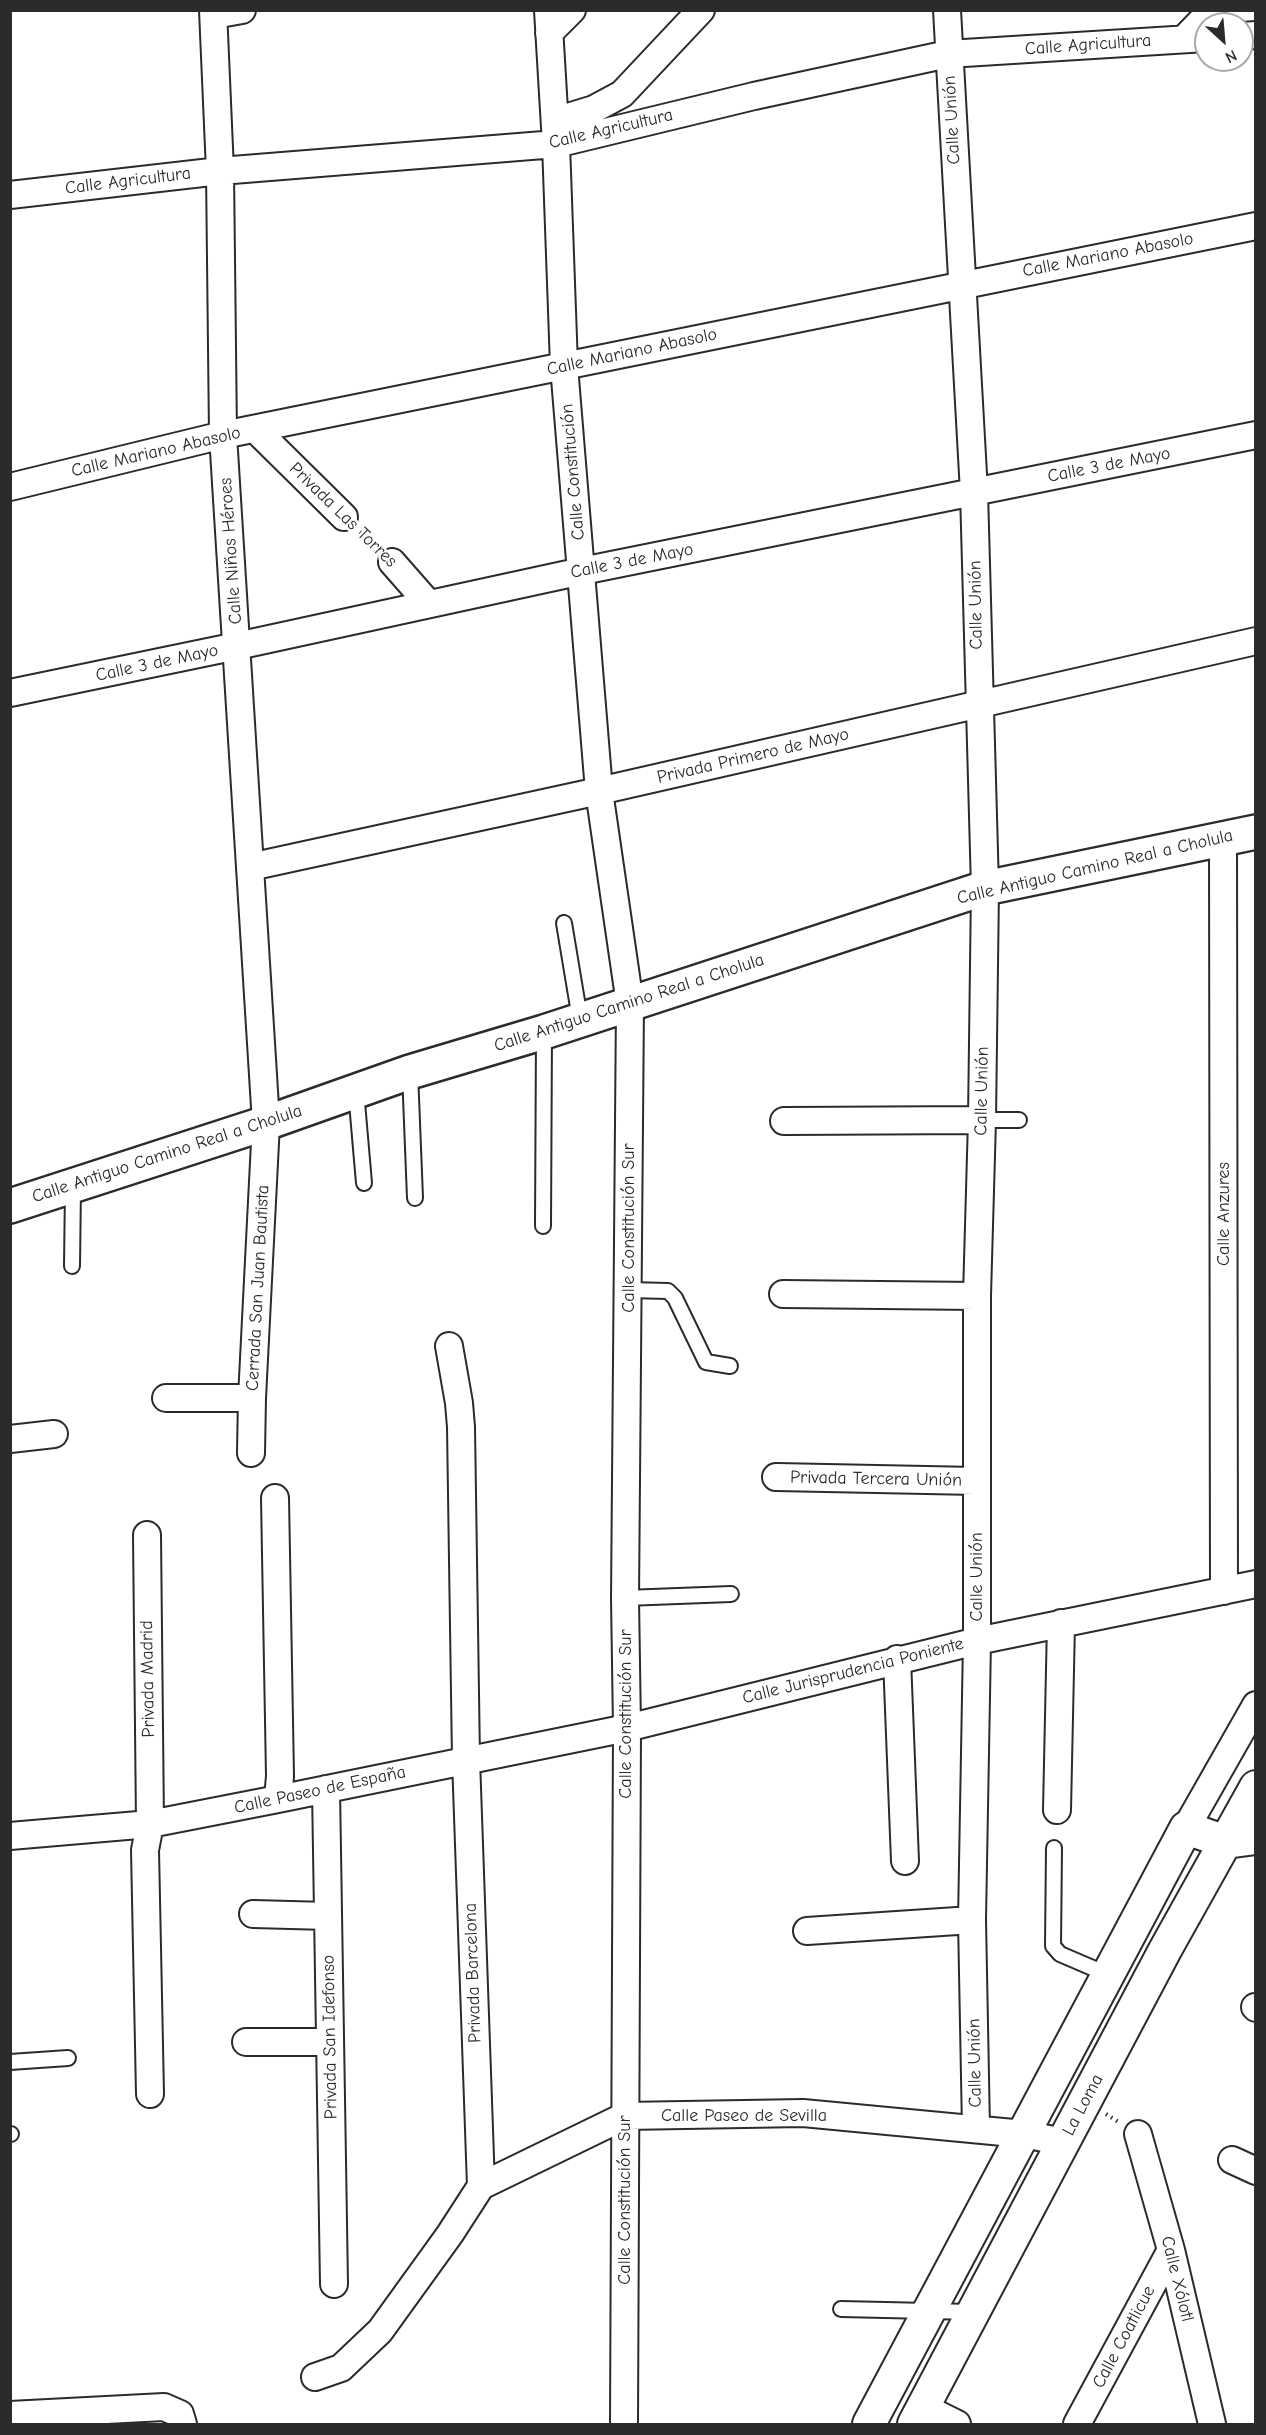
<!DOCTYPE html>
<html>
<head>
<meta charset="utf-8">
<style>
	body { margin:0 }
	#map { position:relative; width:1266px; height:2435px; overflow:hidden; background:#fff; font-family:"Comic Neue",sans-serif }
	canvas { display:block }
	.frame { position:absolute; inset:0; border:12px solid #2b2b2b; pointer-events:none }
	.north { position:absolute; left:1194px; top:12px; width:60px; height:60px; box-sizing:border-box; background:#fff; border:2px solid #aaa; border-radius:50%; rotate:154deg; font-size:16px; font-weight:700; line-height:24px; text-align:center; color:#2b2b2b }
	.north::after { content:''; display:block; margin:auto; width:21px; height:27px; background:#2b2b2b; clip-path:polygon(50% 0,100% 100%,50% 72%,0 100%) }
</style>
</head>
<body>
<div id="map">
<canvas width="1266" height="2435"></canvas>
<div class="frame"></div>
<div class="north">N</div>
</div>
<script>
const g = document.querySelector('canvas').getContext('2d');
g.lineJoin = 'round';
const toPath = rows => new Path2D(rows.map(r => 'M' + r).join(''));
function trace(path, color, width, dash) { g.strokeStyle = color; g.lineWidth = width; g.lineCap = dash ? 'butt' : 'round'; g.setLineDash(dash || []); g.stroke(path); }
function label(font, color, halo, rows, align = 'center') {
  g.font = font + ' "Comic Neue",sans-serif'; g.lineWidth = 5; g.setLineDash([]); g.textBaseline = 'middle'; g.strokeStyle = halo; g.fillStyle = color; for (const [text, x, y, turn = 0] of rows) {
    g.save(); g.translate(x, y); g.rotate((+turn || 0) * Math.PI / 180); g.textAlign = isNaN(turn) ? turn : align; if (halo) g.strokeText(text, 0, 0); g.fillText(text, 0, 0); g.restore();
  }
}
const service = toPath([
	[564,923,580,1019],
	[410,1072,415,1198],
	[356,1091,364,1183],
	[982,1120,1019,1120],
	[543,1226,544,1033],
	[72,1266,73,1187],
	[629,1290,668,1291,675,1298,706,1362,730,1366],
	[625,1598,731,1594],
	[1054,1848,1053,1946,1060,1954,1109,1975],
	[10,2062,68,2058],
	[10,2134,11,2134],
	[841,2309,973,2312]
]);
const minor = toPath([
	[213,10,220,171,223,435,266,1123,252,1398,251,1453],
	[548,10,556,144,564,366,599,791,630,1004,625,1598,627,1728,624,2424],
	[947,10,974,492,985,888,982,1120,977,1296,977,1641,972,1920,976,2129],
	[214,15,242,10],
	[549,33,572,10],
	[1242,36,1256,35],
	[1184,39,1212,10],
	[555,121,594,109,622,94,701,10],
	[10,195,220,171,556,144,754,96,948,54,1206,38],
	[255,429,344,517],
	[10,487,223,435,1256,226],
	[392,562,428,603],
	[10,693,237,646,582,571,1256,435],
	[1223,837,1224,1591],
	[250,867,599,791,1256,641],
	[784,1121,982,1120],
	[783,1294,977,1296],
	[449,1346,459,1403,461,1427,466,1759,481,2186],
	[166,1398,252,1398],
	[10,1439,54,1434],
	[776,1477,976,1481],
	[275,1498,280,1776,278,1799],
	[147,1535,150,1824,145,1850,150,2094],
	[897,1659,905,1861],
	[326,1789,334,2284],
	[1057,1810,1061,1623],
	[1186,1828,1256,1705],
	[10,1836,150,1824,278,1799,627,1728,977,1641,1256,1584],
	[253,1914,328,1916],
	[807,1931,972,1920],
	[1255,2007,1256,2008],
	[246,2042,330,2042],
	[1138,2134,1171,2250,1212,2424],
	[1232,2160,1256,2171],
	[315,2377,341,2368,380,2331,450,2234,481,2186,625,2116,803,2113,1024,2134,1063,2142],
	[923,2407,957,2424],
	[10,2415,164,2407,180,2414,183,2424],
	[1077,2424,1171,2250]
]);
const tertiary = toPath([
	[869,2424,1186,1828,1226,1842,1256,1838],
	[914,2424,1165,1950,1256,1787]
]);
const secondary = toPath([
	[10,1206,266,1123,410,1072,544,1032,985,888,1256,832]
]);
trace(service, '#2b2b2b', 18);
trace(minor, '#2b2b2b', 30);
trace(tertiary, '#2b2b2b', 36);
trace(secondary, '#2b2b2b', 38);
trace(toPath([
	[360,532,377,547],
	[1106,2114,1120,2123]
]), '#2b2b2b', 4, [1.5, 4.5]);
trace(service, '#fff', 14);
trace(minor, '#fff', 26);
trace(tertiary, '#fff', 32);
trace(secondary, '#fff', 33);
label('18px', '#2b2b2b', '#fff', [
	["Calle Agricultura",1088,45,-4],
	["Calle Unión",952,120,-93],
	["Calle Agricultura",611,129,-13],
	["Calle Agricultura",128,181,-7],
	["Calle Mariano Abasolo",1108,255,-11],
	["Calle Mariano Abasolo",632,352,-12],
	["Calle Mariano Abasolo",156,452,-13],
	["Calle 3 de Mayo",1109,465,-11],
	["Calle Constitución",573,472,-95],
	["Privada Las Torres",343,515,44],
	["Calle Niños Héroes",231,551,-94],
	["Calle 3 de Mayo",632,561,-11],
	["Calle Unión",976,605,-91],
	["Calle 3 de Mayo",157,663,-12],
	["Privada Primero de Mayo",753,756,-13],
	["Calle Antiguo Camino Real a Cholula",1095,867,-13],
	["Calle Antiguo Camino Real a Cholula",629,1003,-18],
	["Calle Unión",982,1091,-89],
	["Calle Antiguo Camino Real a Cholula",167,1154,-18],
	["Calle Anzures",1224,1214,-90],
	["Calle Constitución Sur",629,1228,-90],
	["Cerrada San Juan Bautista",258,1288,-87],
	["Privada Tercera Unión",876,1479,1],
	["Calle Unión",977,1577,-90],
	["Calle Jurisprudencia Poniente",853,1671,-14],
	["Privada Madrid",148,1679,-91],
	["Calle Constitución Sur",626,1714,-90],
	["Calle Paseo de España",320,1790,-12],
	["Privada Barcelona",473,1973,-92],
	["Privada San Idefonso",330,2037,-91],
	["Calle Unión",975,2063,-91],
	["La Loma",1083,2105,-62],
	["Calle Paseo de Sevilla",744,2116],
	["Calle Constitución Sur",625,2200,-90],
	["Calle Xólotl",1177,2279,76],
	["Calle Coatlicue",1124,2337,-62]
]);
</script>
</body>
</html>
